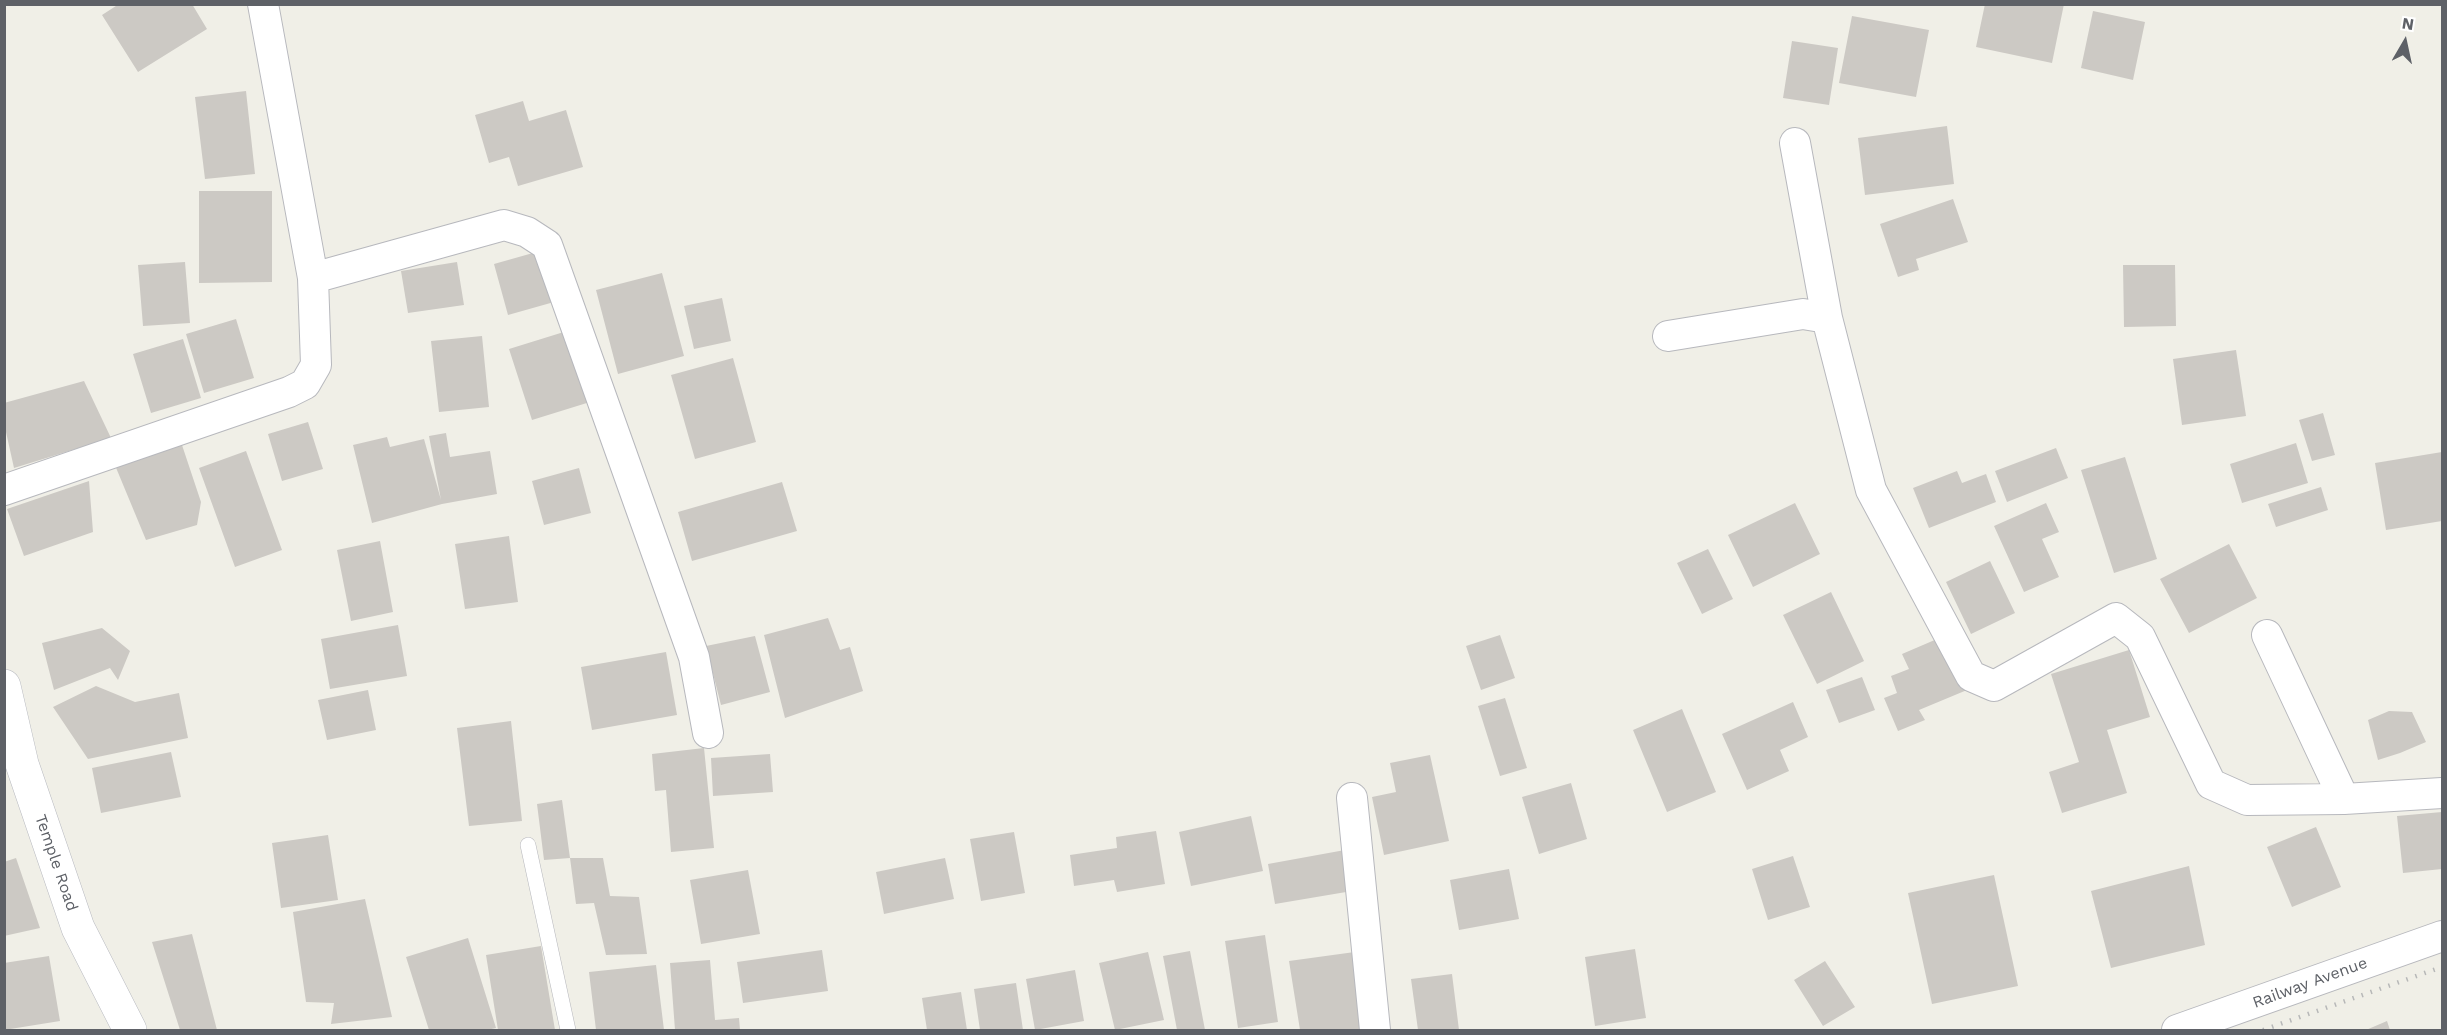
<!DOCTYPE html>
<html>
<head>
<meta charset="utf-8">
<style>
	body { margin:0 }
	#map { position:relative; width:2447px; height:1035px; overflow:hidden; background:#f0efe7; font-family:"Work Sans",sans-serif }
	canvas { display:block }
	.frame { position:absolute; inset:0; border:6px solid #5e6167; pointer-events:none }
	.north { position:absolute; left:2375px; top:12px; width:60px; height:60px; -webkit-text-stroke:4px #fff; paint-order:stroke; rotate:9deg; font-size:16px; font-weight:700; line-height:24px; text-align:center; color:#5e6167 }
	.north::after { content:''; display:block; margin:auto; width:21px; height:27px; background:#5e6167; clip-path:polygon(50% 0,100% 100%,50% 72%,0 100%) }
</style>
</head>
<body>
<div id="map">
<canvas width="2447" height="1035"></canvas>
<div class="frame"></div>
<div class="north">N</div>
</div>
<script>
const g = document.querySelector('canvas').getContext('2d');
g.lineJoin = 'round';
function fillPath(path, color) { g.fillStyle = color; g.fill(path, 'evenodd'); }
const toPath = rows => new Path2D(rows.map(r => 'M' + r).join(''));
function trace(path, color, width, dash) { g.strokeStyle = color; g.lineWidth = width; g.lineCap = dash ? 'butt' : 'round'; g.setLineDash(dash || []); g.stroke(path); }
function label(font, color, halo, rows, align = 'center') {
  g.font = font + ' "Work Sans",sans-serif'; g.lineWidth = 4.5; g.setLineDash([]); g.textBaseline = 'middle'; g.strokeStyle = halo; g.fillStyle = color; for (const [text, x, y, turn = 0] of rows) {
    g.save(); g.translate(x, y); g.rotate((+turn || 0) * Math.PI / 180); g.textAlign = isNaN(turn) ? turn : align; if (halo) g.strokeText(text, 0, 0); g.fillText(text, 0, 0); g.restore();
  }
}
fillPath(toPath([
	[119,4,192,4,207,29,138,72,102,15],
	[1985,4,2064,4,2052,63,1976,47],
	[2093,11,2145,22,2133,80,2081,68],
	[1852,16,1929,30,1916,97,1839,83],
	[1792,41,1838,48,1829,105,1783,98],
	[246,91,255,174,205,179,195,97],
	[523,101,529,121,566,110,583,167,518,186,509,157,489,163,475,115],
	[1947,126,1954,184,1865,195,1858,138],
	[199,191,272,191,272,282,199,283],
	[1953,199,1968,242,1916,259,1919,270,1898,277,1880,224],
	[540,251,554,302,508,315,494,264],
	[185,262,190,323,143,326,138,265],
	[457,262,464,305,408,313,401,271],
	[2123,265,2175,265,2176,326,2124,327],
	[662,273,684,356,618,374,596,290],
	[722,298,731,341,694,349,684,306],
	[236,319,254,378,204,393,186,334],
	[567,331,590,402,532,420,509,349],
	[482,336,489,407,439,412,431,341],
	[183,339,201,398,151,413,133,354],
	[2236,350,2246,416,2182,425,2173,359],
	[733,358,756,442,695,459,671,375],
	[84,381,111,438,14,468,4,423,4,403],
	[2323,413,2335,455,2312,461,2299,420],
	[308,422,323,469,282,481,268,434],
	[446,433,450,457,490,451,497,494,442,504,372,523,353,445,387,437,390,447,424,439,441,500,429,436],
	[180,439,201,502,197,525,146,540,112,458],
	[2296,443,2308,483,2242,503,2230,464],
	[2056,448,2068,478,2007,502,1995,471],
	[246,451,282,550,235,567,199,468],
	[2442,452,2442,521,2386,530,2375,463],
	[2125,457,2157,559,2114,573,2081,470],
	[579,468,591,513,544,525,532,481],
	[1957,471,1962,483,1986,474,1996,502,1929,528,1913,488],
	[89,481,93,532,24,556,7,509],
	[782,482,797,531,692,561,678,512],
	[2321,487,2328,510,2276,527,2268,504],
	[1795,503,1820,554,1753,587,1728,535],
	[2046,503,2059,532,2042,539,2059,577,2024,592,1994,526],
	[509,536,518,602,465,609,455,544],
	[380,541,393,612,351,621,337,550],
	[2229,544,2257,598,2189,633,2160,579],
	[1708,549,1733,599,1702,614,1677,563],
	[1990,561,2015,613,1971,634,1946,582],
	[1831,592,1864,661,1817,684,1783,615],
	[828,618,840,650,850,647,863,691,785,718,764,635],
	[398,625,407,676,330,689,321,639],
	[102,628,130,651,118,680,110,668,54,690,42,643],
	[1500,635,1515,678,1481,690,1466,646],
	[755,636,770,692,721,705,706,646],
	[1944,636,1967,690,1919,710,1925,720,1898,731,1884,698,1897,693,1891,676,1909,669,1902,654],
	[2129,650,2150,717,2107,730,2127,793,2062,813,2049,772,2079,762,2051,674],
	[666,652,677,715,592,730,581,667],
	[1862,677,1875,710,1839,723,1826,690],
	[96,686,135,702,179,693,188,738,88,759,53,707],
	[368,690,376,730,327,740,318,700],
	[1505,698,1527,768,1500,776,1478,706],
	[1793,702,1808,737,1780,750,1789,771,1747,790,1722,734],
	[1682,709,1716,792,1667,812,1633,730],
	[2389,711,2412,712,2426,742,2400,753,2378,760,2368,720],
	[511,721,522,821,469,826,457,728],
	[704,748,714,848,671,852,666,790,655,791,652,754],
	[171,752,181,797,101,813,92,768],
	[770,754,773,792,713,796,711,758],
	[1430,755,1449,841,1384,855,1372,797,1396,792,1390,763],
	[1571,783,1587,839,1539,854,1522,797],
	[562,800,570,858,544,860,537,804],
	[2442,812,2442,869,2403,873,2397,816],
	[1251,816,1263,871,1191,886,1179,832],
	[2316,827,2341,887,2292,907,2267,847],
	[1156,831,1165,884,1117,892,1114,880,1074,886,1070,855,1117,848,1116,837],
	[1014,832,1025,893,981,901,970,839],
	[328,835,338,900,281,908,272,843],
	[1345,850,1352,891,1275,904,1268,864],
	[1793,856,1810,907,1768,920,1752,869],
	[16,858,40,928,4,936,4,862],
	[570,858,603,858,610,896,639,897,647,954,606,955,594,903,576,904],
	[945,858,954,899,884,914,876,872],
	[2189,866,2205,945,2111,968,2091,891],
	[1509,869,1519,919,1459,930,1450,880],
	[748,870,760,934,701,944,690,880],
	[1994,875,2018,986,1932,1004,1908,893],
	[365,899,392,1017,331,1024,334,1003,306,1002,293,912],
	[192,934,217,1030,180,1030,152,942],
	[1265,935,1278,1022,1238,1028,1225,941],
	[468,938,496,1028,487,1030,429,1030,406,957],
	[541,946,555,1030,498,1030,486,955],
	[1635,949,1646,1018,1595,1026,1585,957],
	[822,950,828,991,743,1003,737,962],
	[1190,951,1205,1030,1177,1030,1163,956],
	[1362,951,1374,1030,1300,1030,1289,961],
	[1148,952,1164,1020,1115,1030,1099,963],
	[49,956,60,1021,4,1030,4,963],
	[710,960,715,1020,739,1018,740,1030,675,1030,670,963],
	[1825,961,1855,1007,1823,1026,1794,980],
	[656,965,664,1030,596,1030,589,972],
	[1075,970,1084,1021,1035,1030,1026,979],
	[1452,974,1459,1030,1418,1030,1411,979],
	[1016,983,1023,1030,980,1030,974,989],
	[961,992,967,1030,927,1030,922,998],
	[2387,1021,2390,1030,2366,1030]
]), '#ccc9c4');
const lane = toPath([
	[528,845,568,1030]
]);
const street = toPath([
	[1795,143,1827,318,1871,490,1971,676,1994,686,2116,618,2140,637,2211,784,2247,800,2344,799,2442,793],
	[313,278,504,225,527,232,547,245,694,657,708,733],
	[1668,336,1803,314,1827,318],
	[4,490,289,392,305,384,316,365,313,278,263,4],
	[2267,635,2344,799],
	[1352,798,1375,1030],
	[2177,1030,2442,936]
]);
const secondary = toPath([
	[4,686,22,764,78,928,130,1030]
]);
trace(lane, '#b7b8bd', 16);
trace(street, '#b7b8bd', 32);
trace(secondary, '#b8bac0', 34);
trace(lane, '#fff', 15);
trace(street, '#fff', 30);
trace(secondary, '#fff', 33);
trace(toPath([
	[2263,1030,2442,967]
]), '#b7b8b8', 4.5, [1.5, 8]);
label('16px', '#5e6167', '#fff', [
	["Temple Road",56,863,71],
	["Railway Avenue",2310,983,-20]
]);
</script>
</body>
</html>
